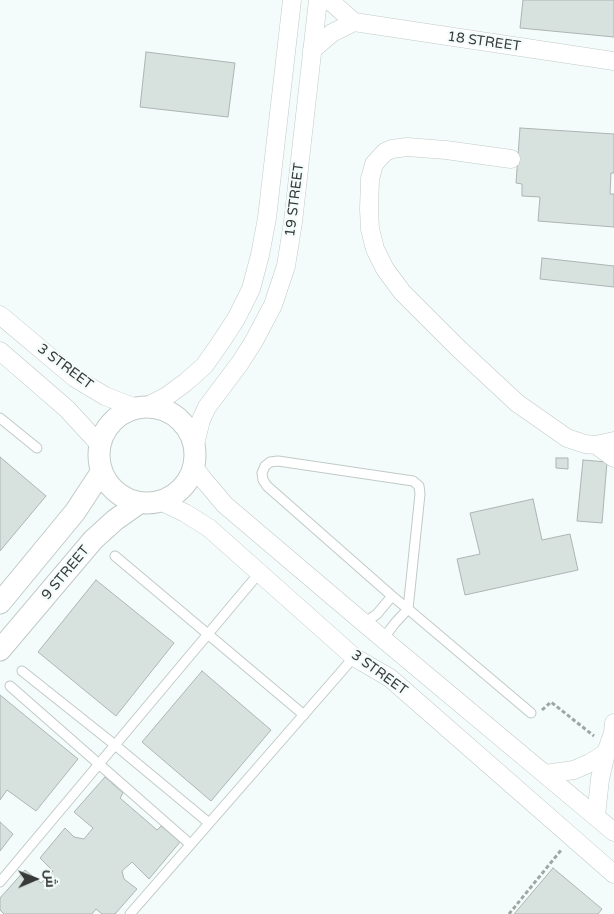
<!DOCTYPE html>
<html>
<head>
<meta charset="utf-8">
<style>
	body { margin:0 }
	#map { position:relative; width:614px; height:914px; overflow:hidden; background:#f3fcfa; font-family:"Varela Round",Cairo,sans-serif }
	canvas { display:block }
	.north { position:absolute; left:10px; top:854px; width:50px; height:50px; -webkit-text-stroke:4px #f3fcfa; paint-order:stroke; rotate:89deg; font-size:14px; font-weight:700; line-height:20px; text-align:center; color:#373a39 }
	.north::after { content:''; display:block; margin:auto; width:18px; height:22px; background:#373a39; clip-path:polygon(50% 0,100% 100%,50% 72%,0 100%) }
</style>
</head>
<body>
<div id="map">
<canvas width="614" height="914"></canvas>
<div class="north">ش</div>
</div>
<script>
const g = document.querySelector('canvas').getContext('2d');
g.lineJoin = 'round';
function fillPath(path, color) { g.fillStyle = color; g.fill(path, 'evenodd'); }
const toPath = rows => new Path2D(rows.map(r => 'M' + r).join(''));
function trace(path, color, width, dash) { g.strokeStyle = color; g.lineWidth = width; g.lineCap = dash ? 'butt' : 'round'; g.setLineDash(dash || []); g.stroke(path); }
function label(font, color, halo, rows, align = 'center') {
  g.font = font + ' "Varela Round",sans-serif'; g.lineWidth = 4.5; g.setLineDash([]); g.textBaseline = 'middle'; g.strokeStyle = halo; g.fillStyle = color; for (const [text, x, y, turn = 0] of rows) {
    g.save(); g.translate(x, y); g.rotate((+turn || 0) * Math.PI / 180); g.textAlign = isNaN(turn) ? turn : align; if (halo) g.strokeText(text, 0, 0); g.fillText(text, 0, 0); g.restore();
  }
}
const building = toPath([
	[523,0,614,0,614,37,520,28,523,0],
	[146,52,235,63,228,117,140,107,146,52],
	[520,128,614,134,614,173,611,173,610,194,614,194,614,227,538,221,540,197,522,196,522,184,516,183,520,128],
	[542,258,614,266,614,287,540,279,542,258],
	[0,457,46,496,0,551,0,457],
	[556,458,568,458,568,469,556,468,556,458],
	[583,460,607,462,602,523,577,521,583,460],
	[533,499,542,540,570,534,578,570,465,595,457,559,480,554,470,513,533,499],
	[96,580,174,643,116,716,38,652,96,580],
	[202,671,271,730,211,801,142,742,202,671],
	[0,695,78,759,36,811,7,790,0,800,0,695],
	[105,777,123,793,120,798,157,830,161,826,180,842,149,879,132,862,122,871,124,879,137,889,115,914,102,914,96,909,92,914,4,914,0,910,0,898,25,870,41,883,53,871,40,858,65,828,74,837,84,839,93,828,74,812,105,777],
	[0,822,13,834,0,851,0,822],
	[553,868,602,909,598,914,514,914,553,868]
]);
fillPath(building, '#d7e1de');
trace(building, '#acb5b3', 1);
const service = toPath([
	[0,418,37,448],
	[115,556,304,715],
	[364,623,377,614,392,596],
	[383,639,395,623,408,609,420,494,419,486,413,481,278,461,270,462,265,466,262,473,263,480,267,486,392,596,408,609,434,631,531,713],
	[22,671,115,745,209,823],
	[10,686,190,844],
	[0,882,260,572],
	[130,914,354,657]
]);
const minor = toPath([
	[329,0,354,22,614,61],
	[312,50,332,33,354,22],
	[511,159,446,150,407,147,392,149,385,152,374,164,370,179,369,209,370,229,375,249,385,269,402,292,459,349,517,403,567,438,585,444,596,445,614,441],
	[0,315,75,378,105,396,136,408],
	[0,351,67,409,100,445],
	[146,407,167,396,186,382,204,366,219,345,236,319,251,289,260,255,267,218,292,0],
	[596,445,614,458],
	[194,448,201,420,207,407,240,363,254,341,273,305,286,266,293,222,318,0],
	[193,466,203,479,225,505,364,623,614,832],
	[160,501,185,513,209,528,354,657,390,678,614,874],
	[545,774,574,770,590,763,606,753],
	[596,816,600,779,606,753,613,733,614,723]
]);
const tertiary = toPath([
	'99 455a48 48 0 1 1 96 0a48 48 0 1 1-96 0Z',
	[0,603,75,512,102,471],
	[0,650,93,540,115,520,139,503]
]);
trace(service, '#c0cac7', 11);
trace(minor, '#c0cac7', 19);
trace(tertiary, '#c0cac7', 23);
trace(toPath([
	[542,710,551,702,594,736],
	[509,914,562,849]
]), '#9fa6a4', 3, [4, 2.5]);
trace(service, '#fff', 9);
trace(minor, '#fff', 18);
trace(tertiary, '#fff', 21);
label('14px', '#373a39', '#f3fcfa', [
	["18 STREET",484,42,8],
	["19 STREET",295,200,-83],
	["3 STREET",65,367,37],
	["9 STREET",66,573,-50],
	["3 STREET",379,673,36]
]);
</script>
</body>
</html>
